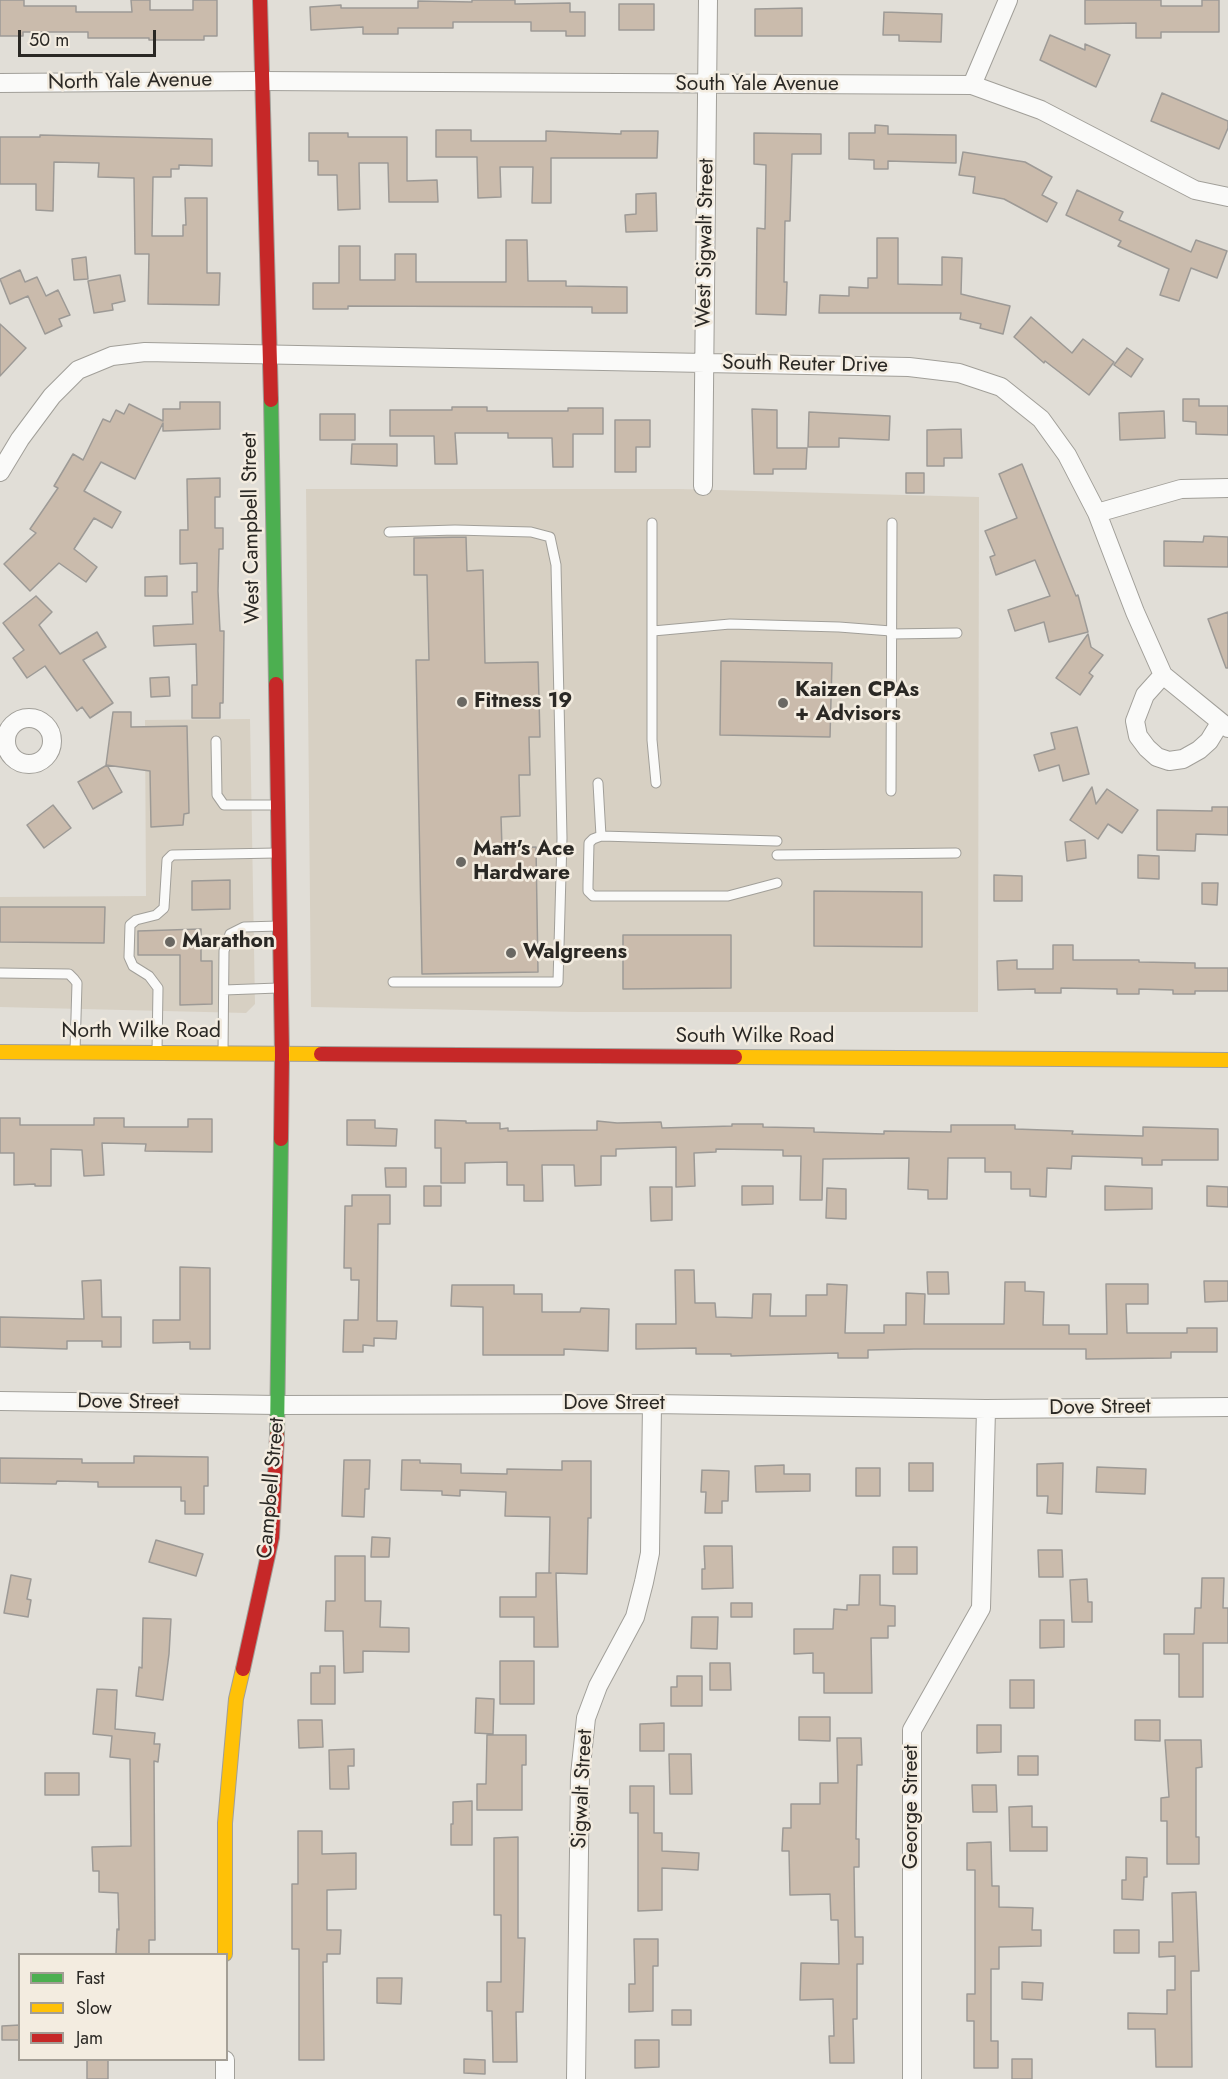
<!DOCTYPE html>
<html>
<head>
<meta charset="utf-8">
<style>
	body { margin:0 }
	#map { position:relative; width:1228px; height:2079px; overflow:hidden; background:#e1ded7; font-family:Jost,sans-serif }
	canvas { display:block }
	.legend { position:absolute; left:18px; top:1953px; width:210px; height:108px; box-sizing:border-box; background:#f3ece0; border:2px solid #a39e95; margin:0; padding:8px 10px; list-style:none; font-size:18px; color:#2a2824 }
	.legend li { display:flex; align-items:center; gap:12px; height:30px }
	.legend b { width:30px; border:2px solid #a39e95 }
	.scale { position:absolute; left:18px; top:30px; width:138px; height:27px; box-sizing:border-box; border:3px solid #2a2824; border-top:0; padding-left:8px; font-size:18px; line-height:21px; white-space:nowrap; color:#2a2824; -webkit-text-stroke:4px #f3ece0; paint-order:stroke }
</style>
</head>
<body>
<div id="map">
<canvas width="1228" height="2079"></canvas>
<ul class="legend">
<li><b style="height:8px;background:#4caf50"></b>Fast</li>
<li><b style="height:8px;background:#ffc107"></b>Slow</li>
<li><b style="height:8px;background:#c62828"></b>Jam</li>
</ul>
<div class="scale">50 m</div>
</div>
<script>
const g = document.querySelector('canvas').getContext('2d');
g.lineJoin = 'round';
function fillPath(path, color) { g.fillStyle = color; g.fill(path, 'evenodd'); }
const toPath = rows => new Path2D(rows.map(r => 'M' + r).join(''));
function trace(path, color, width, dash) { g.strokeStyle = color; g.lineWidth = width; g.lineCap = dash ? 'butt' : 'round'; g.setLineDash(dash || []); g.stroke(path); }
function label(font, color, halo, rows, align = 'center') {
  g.font = font + ' Jost,sans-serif'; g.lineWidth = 5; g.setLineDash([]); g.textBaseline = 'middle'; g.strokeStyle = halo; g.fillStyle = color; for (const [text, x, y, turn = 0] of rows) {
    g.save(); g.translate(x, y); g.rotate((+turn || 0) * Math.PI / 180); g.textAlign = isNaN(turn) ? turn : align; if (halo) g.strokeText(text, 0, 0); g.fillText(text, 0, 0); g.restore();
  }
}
fillPath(toPath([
	[306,489,678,489,979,497,978,1012,578,1012,311,1007],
	[250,719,255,1004,246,1013,0,1007,0,897,146,896,145,720]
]), '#d7d0c3');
const building = toPath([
	[0,0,24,0,24,6,76,6,76,12,132,12,131,0,150,0,150,10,193,10,193,0,217,0,217,36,204,36,204,40,149,40,149,38,88,38,88,32,23,32,23,36,0,36,0,0],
	[472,0,515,0,515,4,570,3,570,12,585,12,585,36,566,36,566,31,531,31,531,22,453,22,453,28,398,28,398,34,363,34,363,27,311,30,310,7,341,5,341,8,418,8,418,1,472,2,472,0],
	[1085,0,1161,0,1161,6,1202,6,1202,0,1219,0,1219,32,1161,32,1161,38,1136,38,1136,23,1085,24,1085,0],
	[619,4,654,4,654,30,619,30,619,4],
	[802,8,802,36,755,36,755,9,802,8],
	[884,12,942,14,941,42,899,41,899,35,883,35,884,12],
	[1050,35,1085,50,1085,44,1110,55,1096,87,1040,60,1050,35],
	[1162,93,1228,121,1228,128,1219,149,1151,121,1162,93],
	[875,125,888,126,888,134,956,135,956,163,888,161,888,169,874,169,874,160,849,159,849,133,875,133,875,125],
	[436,130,471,130,471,141,546,141,546,131,621,134,621,131,658,131,657,158,551,158,551,203,532,203,533,167,500,167,501,197,478,198,477,157,436,157,436,130],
	[309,133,348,133,348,137,407,137,407,181,437,180,438,202,389,202,388,163,359,163,360,209,338,210,337,175,318,175,318,161,309,161,309,133],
	[754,133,821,134,821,154,792,154,790,221,785,221,784,282,787,282,786,315,756,314,757,228,765,229,766,165,754,164,754,133],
	[40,135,212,139,212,166,179,165,179,169,171,169,171,177,153,177,152,236,183,236,183,225,186,225,185,198,207,198,207,273,220,273,219,305,148,304,149,254,135,254,134,178,98,177,99,163,54,162,53,211,36,210,36,184,0,184,0,137,40,137,40,135],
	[963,152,1025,162,1052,177,1042,195,1057,203,1047,222,1004,199,973,193,975,177,959,175,963,152],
	[1077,190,1123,212,1119,220,1191,252,1196,240,1227,251,1217,278,1191,268,1179,301,1160,295,1169,269,1118,246,1121,241,1066,215,1077,190],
	[656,193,657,231,626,232,625,215,636,214,636,194,656,193],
	[877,238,898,238,898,284,942,285,942,257,962,258,961,294,1010,306,1003,334,980,328,981,324,960,319,961,313,819,313,820,295,849,296,849,287,868,288,868,278,877,278,877,238],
	[506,240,527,240,528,281,566,281,566,286,627,287,627,313,592,313,592,307,348,306,348,309,313,309,313,283,339,283,339,246,360,246,360,280,395,280,395,254,416,254,416,282,506,282,506,240],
	[86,257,88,279,74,280,72,259,86,257],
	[20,270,25,282,37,277,46,296,58,290,70,315,59,319,62,326,45,334,28,296,10,304,0,279,20,270],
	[120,275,125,301,112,304,113,310,94,313,88,281,120,275],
	[1031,317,1072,353,1083,339,1114,362,1089,395,1045,361,1044,363,1014,337,1031,317],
	[0,324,26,348,0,376,0,324],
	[1127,348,1143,359,1131,377,1114,365,1127,348],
	[1183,399,1199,399,1199,406,1228,406,1228,435,1196,434,1196,422,1183,421,1183,399],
	[180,402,220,402,220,429,163,431,163,423,135,479,101,462,84,491,121,512,112,528,94,518,74,549,97,567,86,582,59,563,30,591,4,564,36,533,30,529,58,488,54,486,73,454,83,460,103,419,110,422,116,410,124,414,129,404,163,421,163,409,180,409,180,402],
	[452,407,487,407,487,411,568,411,568,408,603,408,603,434,573,434,573,467,553,467,552,438,508,438,508,433,455,433,457,464,435,464,434,436,390,436,390,410,452,410,452,407],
	[752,409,777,410,777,448,807,448,806,469,773,469,773,474,754,474,752,409],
	[1164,411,1165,438,1120,440,1119,413,1164,411],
	[809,412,890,416,889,440,839,438,839,447,808,447,809,412],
	[320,414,355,414,355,440,320,440,320,414],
	[615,420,650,420,650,447,636,447,636,472,615,472,615,420],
	[961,429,962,458,944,458,944,466,927,466,927,430,961,429],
	[352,444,397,444,397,466,351,464,352,444],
	[1022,464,1076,596,1078,595,1088,632,1049,642,1044,622,1015,631,1008,610,1050,596,1035,560,996,575,990,557,995,555,985,531,1017,518,999,474,1022,464],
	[906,473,924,473,924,493,906,493,906,473],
	[220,478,220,497,215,497,215,528,223,528,223,549,219,549,218,591,220,631,224,631,223,703,220,703,220,718,192,718,192,685,197,685,196,644,154,646,153,626,193,624,192,592,197,592,197,563,180,564,180,530,188,530,187,479,220,478],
	[1204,536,1228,537,1228,567,1164,566,1164,541,1203,542,1204,536],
	[466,537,467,571,483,570,485,663,538,662,540,737,529,737,530,775,519,775,520,816,501,817,502,848,536,847,538,972,422,974,416,660,429,660,427,575,414,575,414,538,466,537],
	[167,576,167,596,145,596,145,577,167,576],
	[36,596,52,612,39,625,60,654,97,632,106,647,83,660,113,703,90,718,82,707,77,711,45,666,27,678,13,658,24,650,3,623,36,596],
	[1228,612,1228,668,1226,668,1208,619,1228,612],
	[1088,634,1091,647,1103,655,1089,673,1093,676,1080,695,1056,678,1088,634],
	[721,661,832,663,830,737,720,735,721,661],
	[169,677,170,696,151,697,150,678,169,677],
	[113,712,131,712,131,727,187,726,189,813,184,814,183,825,151,827,150,771,106,765,113,712],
	[1077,727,1089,774,1063,781,1059,765,1039,771,1034,755,1055,749,1051,733,1077,727],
	[107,765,122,792,93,809,78,782,107,765],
	[1092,787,1096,804,1107,789,1138,810,1122,833,1108,824,1098,839,1070,820,1092,787],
	[53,805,71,828,44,848,27,825,53,805],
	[1212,807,1228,807,1228,835,1196,834,1195,851,1157,850,1157,810,1212,811,1212,807],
	[1085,840,1086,858,1067,861,1065,842,1085,840],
	[1138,855,1159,856,1159,879,1138,878,1138,855],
	[994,875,1022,876,1022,901,994,901,994,875],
	[230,880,230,909,192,910,192,881,230,880],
	[1202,883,1218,883,1217,905,1202,904,1202,883],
	[814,891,922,892,922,947,814,946,814,891],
	[0,907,105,907,104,943,0,942,0,907],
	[201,929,201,961,212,961,212,1004,180,1005,180,955,138,955,138,931,201,929],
	[623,935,731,935,731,988,623,989,623,935],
	[1053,945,1073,945,1073,960,1139,960,1139,962,1195,963,1195,968,1228,968,1228,991,1195,991,1195,994,1173,994,1173,990,1139,989,1139,994,1117,994,1117,989,1061,988,1061,993,1035,993,1035,989,998,990,997,961,1017,960,1017,969,1053,969,1053,945],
	[0,1118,20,1118,20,1125,94,1125,94,1118,124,1118,124,1127,188,1127,188,1119,212,1119,212,1152,145,1151,146,1144,102,1143,104,1175,84,1176,82,1150,51,1149,51,1186,35,1186,35,1184,14,1185,14,1153,0,1153,0,1118],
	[347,1120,375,1120,375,1128,397,1129,396,1146,347,1145,347,1120],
	[435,1120,466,1121,466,1123,500,1123,500,1129,508,1128,508,1131,597,1130,597,1121,617,1123,661,1122,662,1128,732,1126,732,1124,763,1124,763,1127,814,1128,814,1132,884,1134,884,1131,951,1132,951,1125,1015,1125,1015,1129,1073,1131,1072,1134,1143,1136,1143,1127,1218,1129,1218,1160,1162,1160,1162,1165,1142,1165,1142,1158,1072,1156,1071,1169,1047,1168,1046,1197,1030,1196,1030,1189,1011,1189,1011,1172,985,1172,985,1158,948,1158,947,1199,928,1199,928,1190,908,1189,909,1158,823,1159,822,1200,800,1200,801,1156,783,1156,783,1150,716,1149,716,1152,694,1153,695,1186,676,1187,676,1147,616,1149,616,1156,601,1156,601,1185,575,1186,574,1165,542,1165,543,1201,524,1201,524,1185,507,1185,507,1162,465,1163,465,1183,441,1183,441,1148,435,1148,435,1120],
	[385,1168,406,1168,406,1187,386,1187,385,1168],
	[424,1186,441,1186,441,1206,424,1206,424,1186],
	[742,1186,773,1186,773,1204,742,1205,742,1186],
	[1105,1186,1152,1188,1152,1209,1105,1210,1105,1186],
	[1207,1186,1228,1187,1228,1207,1207,1206,1207,1186],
	[650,1187,672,1187,672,1220,651,1221,650,1187],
	[827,1188,846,1189,846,1219,826,1218,827,1188],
	[352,1195,390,1195,390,1224,378,1224,377,1321,397,1321,396,1339,374,1338,374,1346,363,1345,363,1352,343,1352,344,1320,358,1320,359,1280,351,1280,351,1268,344,1268,345,1206,352,1206,352,1195],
	[180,1267,210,1268,210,1349,190,1349,190,1342,153,1343,153,1320,180,1320,180,1267],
	[675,1270,694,1270,695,1303,715,1303,716,1317,752,1318,753,1294,771,1294,770,1316,806,1316,806,1295,827,1295,827,1284,847,1285,845,1333,884,1333,884,1325,906,1325,906,1293,925,1294,924,1324,1004,1324,1005,1282,1025,1282,1025,1291,1044,1292,1043,1325,1069,1325,1069,1334,1107,1334,1106,1284,1148,1284,1148,1304,1126,1304,1127,1333,1187,1333,1187,1328,1217,1328,1217,1352,1171,1352,1171,1358,1086,1359,1086,1349,914,1349,868,1350,868,1358,838,1358,838,1353,731,1356,731,1354,696,1354,696,1348,636,1349,636,1324,676,1324,675,1270],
	[927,1272,948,1272,949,1294,928,1294,927,1272],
	[101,1280,102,1317,121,1317,121,1347,102,1347,102,1341,67,1341,67,1349,0,1347,0,1317,84,1319,82,1281,101,1280],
	[1204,1281,1228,1281,1228,1301,1205,1302,1204,1281],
	[452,1285,514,1285,514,1294,542,1294,542,1312,580,1312,581,1308,609,1309,608,1351,564,1349,564,1355,483,1355,483,1307,451,1306,452,1285],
	[134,1456,208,1457,208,1486,204,1486,204,1514,185,1514,185,1501,181,1501,181,1487,98,1487,98,1482,57,1481,56,1484,0,1483,0,1458,82,1459,82,1463,134,1463,134,1456],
	[344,1460,370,1460,369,1489,365,1489,364,1517,342,1516,344,1460],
	[402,1460,420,1460,420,1463,461,1464,461,1473,507,1474,507,1469,562,1470,562,1461,591,1461,591,1518,588,1518,587,1574,556,1573,558,1647,534,1647,534,1617,500,1617,500,1597,536,1597,536,1573,551,1573,549,1573,550,1517,505,1516,506,1492,460,1490,460,1496,442,1495,442,1491,401,1490,402,1460],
	[909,1463,933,1463,933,1491,909,1491,909,1463],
	[1063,1463,1062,1514,1047,1513,1048,1496,1037,1496,1037,1464,1063,1463],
	[784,1465,784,1474,810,1474,810,1491,756,1492,755,1466,784,1465],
	[1097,1467,1146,1469,1145,1494,1096,1492,1097,1467],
	[856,1468,880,1468,880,1496,856,1496,856,1468],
	[702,1470,729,1471,728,1501,722,1501,722,1513,705,1513,706,1492,701,1492,702,1470],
	[372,1537,390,1538,389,1557,371,1557,372,1537],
	[156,1540,203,1554,196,1576,149,1562,156,1540],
	[704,1546,732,1546,733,1588,702,1589,702,1569,705,1569,704,1546],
	[893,1547,917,1547,917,1574,893,1574,893,1547],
	[1038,1550,1062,1550,1063,1577,1039,1577,1038,1550],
	[335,1556,365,1556,365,1601,381,1601,380,1627,409,1628,409,1652,363,1651,363,1672,344,1673,343,1631,325,1631,326,1601,335,1601,335,1556],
	[11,1575,31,1579,27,1599,31,1600,28,1617,4,1613,11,1575],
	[860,1575,880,1575,880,1605,895,1606,895,1626,888,1626,888,1638,871,1638,872,1693,824,1693,824,1673,813,1673,813,1653,794,1654,794,1629,833,1629,834,1609,847,1610,847,1605,859,1605,860,1575],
	[1202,1578,1224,1578,1223,1608,1228,1608,1228,1643,1203,1643,1203,1697,1179,1697,1179,1654,1164,1654,1164,1634,1194,1634,1195,1608,1201,1608,1202,1578],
	[1087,1579,1088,1602,1092,1602,1092,1622,1072,1622,1070,1580,1087,1579],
	[731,1603,752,1603,752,1617,731,1617,731,1603],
	[692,1617,718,1617,717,1649,691,1648,692,1617],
	[143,1618,171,1619,169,1654,163,1700,136,1696,139,1667,142,1668,143,1618],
	[1040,1620,1064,1620,1064,1647,1040,1648,1040,1620],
	[500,1661,534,1661,534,1704,500,1704,500,1661],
	[710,1663,730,1663,731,1690,710,1690,710,1663],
	[320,1666,335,1666,335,1704,311,1704,311,1673,320,1673,320,1666],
	[677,1676,702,1676,702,1706,671,1706,671,1687,677,1687,677,1676],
	[1010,1680,1034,1680,1034,1708,1010,1708,1010,1680],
	[97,1689,117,1690,115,1729,155,1733,154,1744,160,1744,158,1762,154,1761,155,1940,149,1940,149,1954,116,1954,117,1929,119,1930,118,1893,99,1892,99,1871,93,1871,92,1847,131,1846,130,1759,110,1757,112,1736,93,1734,97,1689],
	[476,1698,494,1699,493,1734,475,1733,476,1698],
	[799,1717,830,1717,830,1741,799,1740,799,1717],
	[298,1720,322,1720,323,1747,299,1748,298,1720],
	[1135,1720,1160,1720,1160,1741,1135,1740,1135,1720],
	[664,1723,664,1751,640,1751,640,1724,664,1723],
	[977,1725,1001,1725,1001,1752,977,1753,977,1725],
	[487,1735,526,1735,526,1765,522,1765,522,1810,477,1810,477,1784,486,1784,487,1735],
	[837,1738,861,1738,862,1765,857,1765,856,1839,859,1839,859,1867,854,1867,855,1937,863,1937,863,1964,857,1964,857,2019,853,2019,854,2063,830,2063,829,2036,834,2036,833,1999,800,2000,801,1963,839,1964,838,1920,831,1920,830,1894,790,1895,789,1851,782,1851,783,1828,791,1828,791,1804,820,1804,820,1783,838,1783,837,1738],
	[1165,1740,1201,1740,1202,1767,1196,1768,1196,1837,1199,1837,1199,1864,1167,1864,1167,1821,1161,1821,1161,1798,1169,1797,1165,1740],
	[354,1749,354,1766,348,1766,349,1789,330,1789,329,1750,354,1749],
	[669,1754,691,1754,692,1794,670,1794,669,1754],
	[1018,1756,1038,1756,1038,1775,1018,1775,1018,1756],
	[45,1773,79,1773,79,1795,45,1795,45,1773],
	[972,1785,996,1785,997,1812,973,1812,972,1785],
	[630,1786,654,1786,654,1833,662,1833,662,1851,699,1853,698,1870,662,1868,662,1910,638,1911,638,1813,630,1813,630,1786],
	[472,1801,472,1845,451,1845,451,1824,453,1824,453,1802,472,1801],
	[1032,1806,1032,1827,1047,1827,1047,1851,1010,1851,1009,1807,1032,1806],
	[298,1831,322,1831,322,1854,356,1853,356,1889,327,1890,327,1930,341,1930,340,1954,327,1954,327,1962,323,1962,324,2060,299,2060,299,1949,292,1949,292,1884,298,1884,298,1831],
	[518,1837,518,1938,525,1938,523,2012,516,2012,517,2062,493,2062,492,2011,487,2011,487,1982,501,1982,501,1915,494,1915,494,1838,518,1837],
	[991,1842,992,1886,999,1886,999,1907,1033,1908,1032,1930,1041,1930,1041,1946,999,1947,999,1969,991,1969,991,2041,998,2041,998,2068,974,2068,974,2021,967,2021,967,1994,975,1994,975,1870,967,1870,967,1843,991,1842],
	[1126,1857,1147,1858,1147,1877,1144,1877,1143,1900,1122,1899,1122,1880,1126,1880,1126,1857],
	[1196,1892,1199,1971,1191,1971,1192,2067,1156,2067,1155,2029,1128,2029,1128,2013,1167,2014,1167,1990,1175,1990,1175,1956,1159,1957,1159,1942,1173,1942,1172,1893,1196,1892],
	[1114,1930,1139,1930,1139,1953,1114,1953,1114,1930],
	[634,1939,658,1939,658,1966,653,1966,653,2011,629,2012,629,1984,635,1984,634,1939],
	[377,1978,402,1978,401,2004,377,2003,377,1978],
	[1022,1982,1043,1983,1042,2000,1022,1999,1022,1982],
	[672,2010,691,2010,691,2025,672,2025,672,2010],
	[20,2025,20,2040,2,2040,2,2026,20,2025],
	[635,2040,659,2040,659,2067,635,2068,635,2040],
	[464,2059,485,2060,485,2074,464,2073,464,2059],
	[1012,2059,1032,2059,1032,2079,1012,2079,1012,2059],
	[87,2060,108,2060,108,2079,87,2079,87,2060]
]);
fillPath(building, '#cabbac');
trace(building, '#9d9a96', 1.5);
const lane = toPath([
	[652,523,652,740,656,783],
	[389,532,455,530,531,532,550,537,556,565,562,838,558,982,393,982],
	[653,631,730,624,839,627,891,631],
	[891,634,957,633],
	[216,741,217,795,224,805,275,805],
	[598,783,601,836],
	[891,791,892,523],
	[777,855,956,853],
	[777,883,728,896,593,896,588,891,588,885,589,843,593,839,601,836,777,841],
	[0,973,69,974,74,979,77,983,75,1051],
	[224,990,278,988],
	[157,1051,158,988,149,976,133,966,129,957,130,925,136,920,156,915,164,908,167,860,172,855,276,853],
	[223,1052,224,951,230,934,244,927,279,926]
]);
const street = toPath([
	[0,83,261,81,972,85,1041,110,1195,190,1228,197],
	[972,85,1008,0],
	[0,472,20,439,52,396,78,370,112,356,145,352,909,367,959,373,1001,387,1041,419,1067,455,1097,513,1135,612,1163,675,1228,728],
	[703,486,708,0],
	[1097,513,1181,489,1228,488],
	[1163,675,1145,695,1135,721,1138,736,1147,748,1157,757,1169,761,1183,759,1199,750,1209,741,1220,723],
	'6 741a23 23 0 1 1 46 0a23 23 0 1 1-46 0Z',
	[0,1401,278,1405,652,1404,986,1409,1228,1407],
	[225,2079,225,2060],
	[576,2079,580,1775,586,1718,598,1686,635,1617,644,1582,650,1553,652,1404],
	[912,2079,912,1730,981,1608,986,1409]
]);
const fast = toPath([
	[271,400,276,684],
	[277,1435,281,1139]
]);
const slow = toPath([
	[0,1052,321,1054],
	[735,1057,1228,1060],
	[225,1954,225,1823,236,1699,243,1669]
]);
const jam = toPath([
	[260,0,271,400],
	[276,684,282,1055,281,1139],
	[321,1054,735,1057],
	[243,1669,272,1537,277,1435]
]);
trace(lane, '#a19f99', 11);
trace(street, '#a19f99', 20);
trace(fast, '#a19f99', 16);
trace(slow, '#a19f99', 16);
trace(jam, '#a19f99', 16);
trace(lane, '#fafaf9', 9);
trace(street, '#fafaf9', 18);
trace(fast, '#4caf50', 14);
trace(slow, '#ffc107', 14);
trace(jam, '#c62828', 14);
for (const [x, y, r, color] of [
	[462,702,6,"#6a6863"],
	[783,703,6,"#6a6863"],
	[461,862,6,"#6a6863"],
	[170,942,6,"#6a6863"],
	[511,953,6,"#6a6863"]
]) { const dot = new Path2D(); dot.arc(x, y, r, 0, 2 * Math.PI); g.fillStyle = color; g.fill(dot); trace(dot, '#f3ece0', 2); }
label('21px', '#2a2824', '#f3ece0', [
	["North Yale Avenue",130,82,-1],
	["South Yale Avenue",757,85],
	["West Sigwalt Street",706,243,-89],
	["South Reuter Drive",805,365,1],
	["West Campbell Street",252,528,-91],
	["North Wilke Road",141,1032],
	["South Wilke Road",755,1037],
	["Dove Street",128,1403,1],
	["Dove Street",614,1404],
	["Dove Street",1100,1408,-1],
	["Campbell Street",272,1488,-85],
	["Sigwalt Street",583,1789,-87],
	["George Street",912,1807,-90]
]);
label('bold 21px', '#2a2824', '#f3ece0', [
	["Kaizen CPAs",795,691],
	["+ Advisors",795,715],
	["Fitness 19",474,702],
	["Matt's Ace",473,850],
	["Hardware",473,874],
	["Marathon",182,942],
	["Walgreens",523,953]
], 'left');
</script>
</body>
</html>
